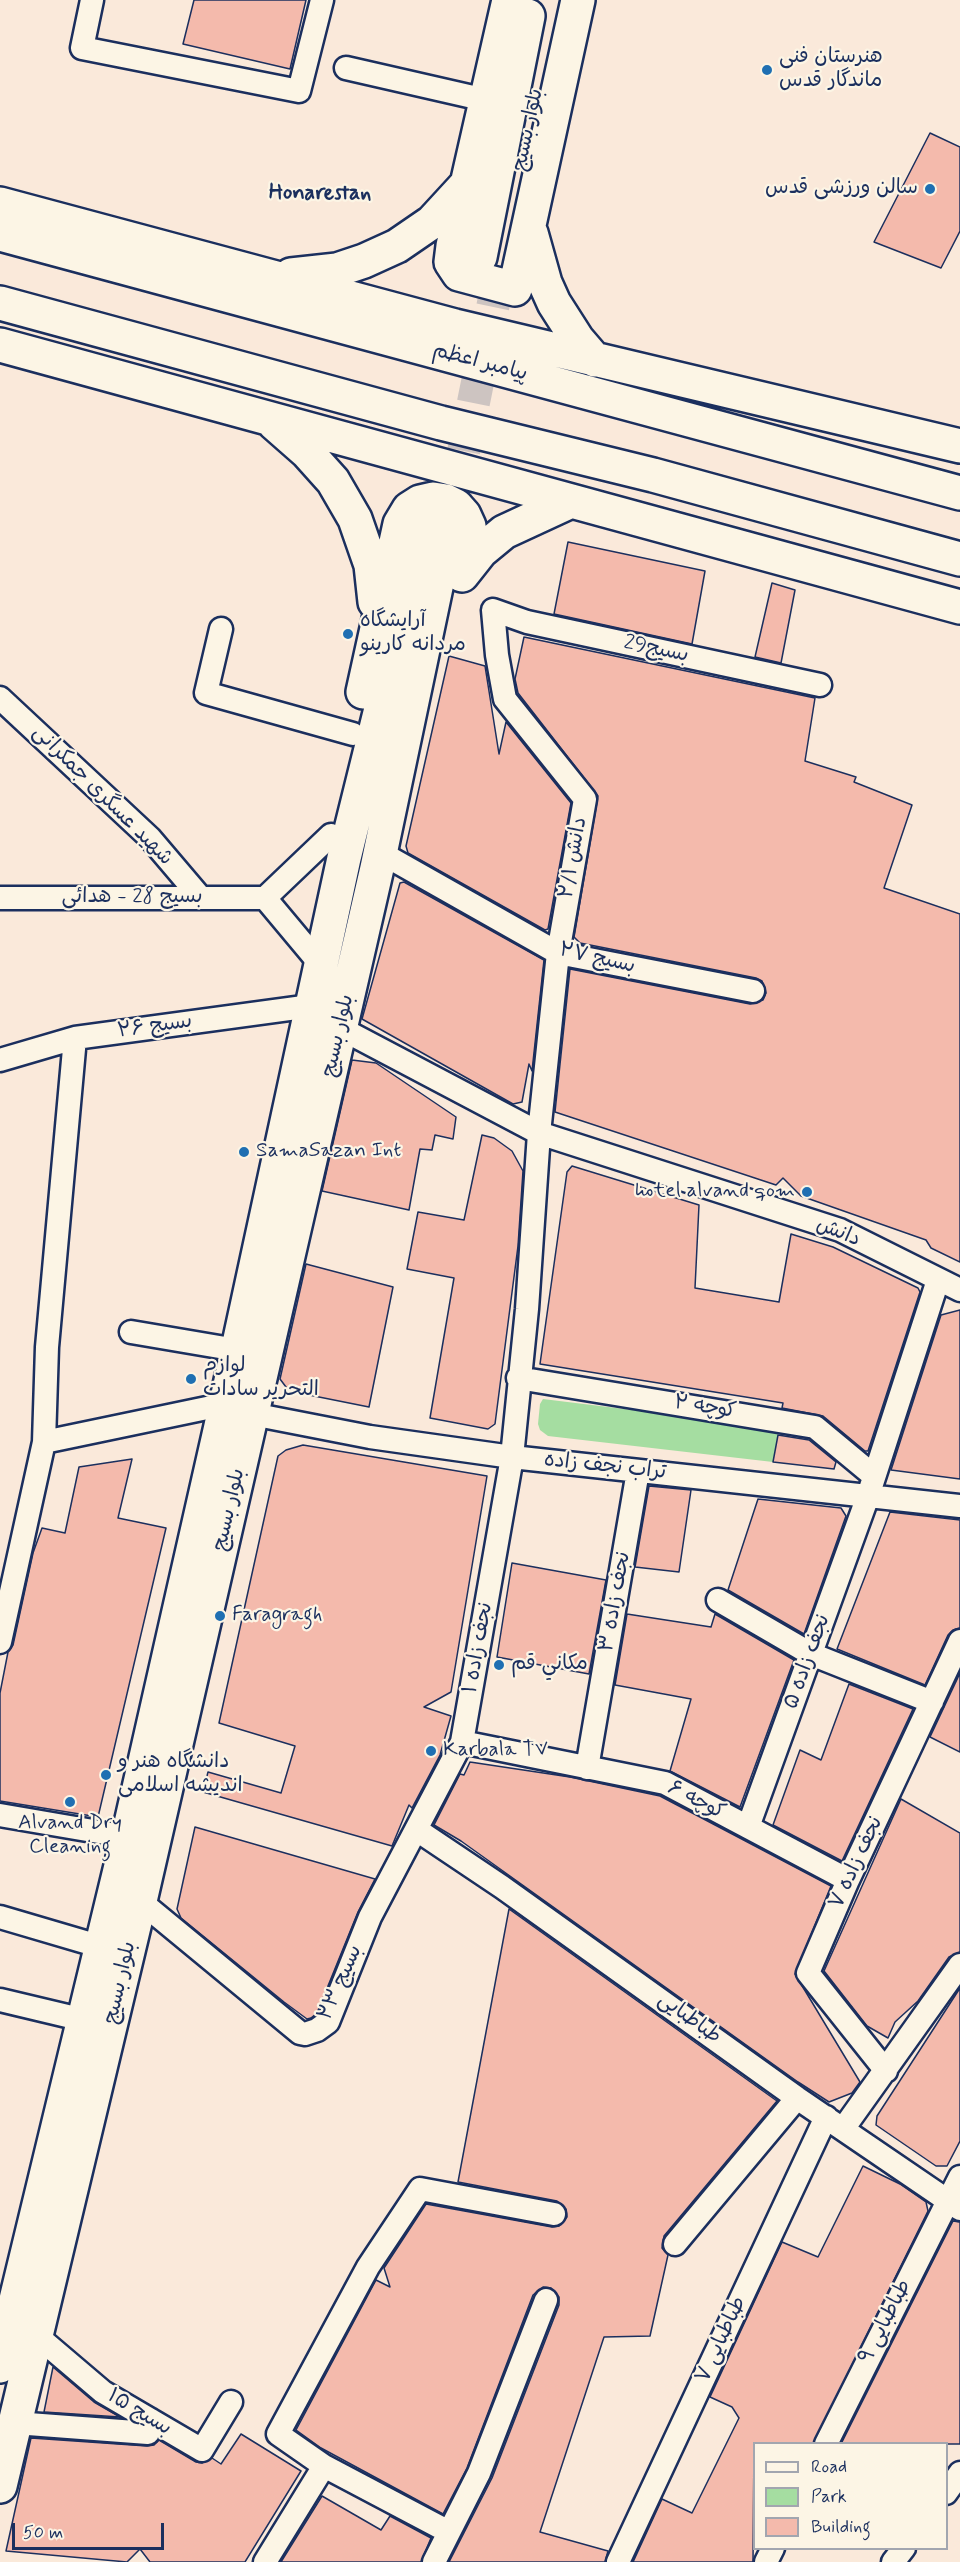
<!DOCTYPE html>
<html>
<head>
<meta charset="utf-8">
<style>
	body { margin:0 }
	#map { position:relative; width:960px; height:2562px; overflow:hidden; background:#fae9da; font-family:Mynerve,sans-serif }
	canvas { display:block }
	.legend { position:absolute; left:753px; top:2442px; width:195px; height:108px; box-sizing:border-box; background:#fcf5e5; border:2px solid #a2a6af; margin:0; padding:8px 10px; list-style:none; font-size:18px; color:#1b2f5e }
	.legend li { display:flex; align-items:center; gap:12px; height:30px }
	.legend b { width:30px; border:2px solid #a2a6af }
	.scale { position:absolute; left:12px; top:2523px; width:152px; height:27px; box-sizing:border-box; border:3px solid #1b2f5e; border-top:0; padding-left:8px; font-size:18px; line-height:21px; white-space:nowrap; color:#1b2f5e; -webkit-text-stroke:4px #fcf5e5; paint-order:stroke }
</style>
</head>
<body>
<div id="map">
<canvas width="960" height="2562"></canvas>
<ul class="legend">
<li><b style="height:8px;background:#fcf5e5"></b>Road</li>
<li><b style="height:16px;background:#a5dda1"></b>Park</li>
<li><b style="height:16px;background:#f4baac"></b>Building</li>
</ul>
<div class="scale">50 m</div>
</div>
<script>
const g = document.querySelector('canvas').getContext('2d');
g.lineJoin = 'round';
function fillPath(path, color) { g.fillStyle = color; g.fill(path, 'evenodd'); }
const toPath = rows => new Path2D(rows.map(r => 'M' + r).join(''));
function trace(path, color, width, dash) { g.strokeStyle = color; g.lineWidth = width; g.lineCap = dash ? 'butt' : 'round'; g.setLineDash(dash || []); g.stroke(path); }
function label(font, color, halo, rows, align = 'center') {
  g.font = font + ' Mynerve,"Playpen Sans Arabic",sans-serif'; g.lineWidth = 4.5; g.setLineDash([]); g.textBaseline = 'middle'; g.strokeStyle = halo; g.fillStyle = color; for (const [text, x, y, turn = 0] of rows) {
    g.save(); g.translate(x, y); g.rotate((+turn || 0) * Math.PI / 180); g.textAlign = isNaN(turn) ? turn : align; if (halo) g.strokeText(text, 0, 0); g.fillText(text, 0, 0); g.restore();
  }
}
fillPath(toPath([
	[543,1399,779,1428,773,1462,548,1436,540,1430,538,1424,540,1404]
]), '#a5dda1');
const building = toPath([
	[194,0,306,0,290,69,183,44,194,0],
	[930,133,960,147,960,231,941,268,874,242,930,133],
	[568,542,705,571,692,644,554,614,568,542],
	[772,583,795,590,781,663,755,657,772,583],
	[524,637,815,698,805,761,856,777,854,782,912,805,884,888,960,914,960,1262,931,1248,926,1240,801,1196,783,1178,776,1185,555,1112,570,969,750,1004,763,1000,766,993,762,981,756,978,580,943,574,937,598,796,518,693,515,679,524,637],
	[449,656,485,666,499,754,506,722,571,803,548,929,545,930,408,853,406,846,449,656],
	[404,882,544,960,532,1071,529,1064,522,1102,513,1104,362,1019,400,883,404,882],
	[352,1060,376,1063,456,1117,453,1139,435,1135,432,1150,420,1149,409,1210,322,1191,352,1060],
	[482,1135,494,1138,512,1151,523,1171,518,1246,495,1424,488,1429,430,1418,454,1278,407,1269,418,1212,464,1220,482,1135],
	[572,1166,699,1205,695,1288,779,1302,791,1234,833,1247,918,1288,920,1292,868,1451,865,1451,823,1416,782,1408,783,1403,540,1364,567,1172,572,1166],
	[306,1264,393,1287,369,1407,289,1391,280,1379,306,1264],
	[960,1310,960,1479,891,1470,941,1315,960,1310],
	[778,1435,809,1440,836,1462,834,1469,773,1462,778,1435],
	[303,1445,487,1476,451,1692,424,1707,451,1716,440,1755,412,1808,409,1805,392,1846,203,1792,208,1772,281,1793,295,1746,219,1723,278,1456,286,1450,303,1445],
	[132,1459,118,1518,166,1528,98,1817,0,1801,0,1693,8,1652,13,1645,33,1553,42,1528,65,1533,79,1467,132,1459],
	[649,1486,691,1490,679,1572,635,1567,649,1486],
	[758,1499,841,1508,846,1516,804,1634,728,1590,758,1499],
	[890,1512,960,1520,960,1628,953,1630,948,1635,925,1685,837,1649,890,1512],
	[512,1563,606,1580,589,1674,497,1657,512,1563],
	[627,1614,711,1627,715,1614,794,1660,740,1807,670,1771,691,1699,615,1685,627,1614],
	[960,1673,960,1752,930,1737,960,1673],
	[849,1684,913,1709,842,1861,773,1825,800,1750,821,1760,849,1684],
	[470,1762,570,1777,660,1796,831,1886,795,1974,860,2082,852,2093,829,2102,798,2082,461,1841,434,1825,460,1774,464,1775,470,1762],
	[901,1799,960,1833,960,1952,949,1957,918,2001,895,2022,888,2038,867,2026,824,1971,901,1799],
	[195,1827,375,1879,358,1912,317,2013,311,2018,307,2019,284,2002,181,1918,177,1909,195,1827],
	[509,1909,777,2101,664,2236,662,2248,668,2255,650,2336,604,2337,540,2532,608,2551,605,2562,449,2562,492,2478,559,2305,559,2297,551,2288,543,2287,533,2295,467,2468,443,2514,321,2448,296,2430,376,2280,390,2287,384,2268,426,2204,552,2227,559,2226,567,2217,566,2209,557,2201,458,2182,509,1909],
	[960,1988,960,2141,947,2166,936,2166,876,2125,877,2116,960,1988],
	[863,2166,900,2184,926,2202,928,2211,813,2444,754,2444,753,2562,633,2562,662,2499,692,2513,739,2418,732,2407,710,2397,782,2242,818,2257,863,2166],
	[953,2221,960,2222,960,2444,841,2444,953,2221],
	[53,2367,94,2402,120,2417,44,2412,53,2367],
	[241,2434,301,2471,245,2562,150,2562,140,2549,127,2562,6,2551,31,2438,147,2446,154,2445,159,2440,196,2462,202,2463,212,2458,221,2464,241,2434],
	[322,2496,381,2530,390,2516,431,2538,421,2562,281,2562,322,2496]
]);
fillPath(building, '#f4baac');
trace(building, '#1b2f5e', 1.5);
trace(toPath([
	[454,499,502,261]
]), '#cdc4c1', 33, [33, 16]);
const street = toPath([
	[92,0,82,48,299,91,322,0],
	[346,68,486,100],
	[221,629,206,693,353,734],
	[0,698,150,838,201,898],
	[390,858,558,953,753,991],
	[0,898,265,898],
	[265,898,331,835],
	[265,898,321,965],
	[340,1028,539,1133,840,1230,960,1290],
	[0,1060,75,1038,311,1006],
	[131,1332,237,1350],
	[518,1378,815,1427,874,1476],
	[252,1414,370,1437,512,1457,960,1506],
	[44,1442,226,1404],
	[718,1600,811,1654,932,1702],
	[0,1642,44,1442,47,1347,75,1038],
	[462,1742,665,1783,848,1880],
	[587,1768,638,1471],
	[0,1815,128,1837],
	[748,1827,868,1496,938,1280],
	[417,1830,502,1887,797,2098,960,2209],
	[140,1901,300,2033,305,2034,317,2030,328,2022,370,1917,462,1742,512,1457,527,1309,539,1133,558,953,585,799,505,699,497,655,493,610,527,622,820,685],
	[0,1917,102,1947],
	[0,2000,84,2020],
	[886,2071,808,1973,848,1880,960,1641],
	[843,2129,960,1965],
	[675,2244,797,2098],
	[36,2335,103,2392,202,2450,231,2402],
	[15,2423,148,2433,151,2420],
	[826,2444,960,2177],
	[946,2493,960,2473],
	[449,2532,324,2466,278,2434,368,2267,420,2189,554,2214],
	[265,2562,324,2466],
	[434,2562,479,2473,546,2300],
	[618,2562,826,2117],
	[766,2562,773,2548],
	[893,2562,904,2548]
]);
const primary = toPath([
	[509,0,453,246,451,262,459,274,515,289,578,0],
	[0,204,455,326,960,446],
	[531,233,545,283,554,303,577,339,595,360],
	[0,234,960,493],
	[480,257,528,16],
	[291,275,337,270,364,261,397,246,432,222,466,185],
	[0,303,441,423,653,475,960,559],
	[0,345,960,607],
	[274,423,307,452,333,481,355,519,371,565,375,602],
	[462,575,481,551,504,532,571,501],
	[363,692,400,524,409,509,420,502,433,499,446,501,456,506,464,515,469,526,470,538,467,551],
	[0,2366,128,1837,226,1404,344,858,427,523],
	[0,2486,140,1901,377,868,448,530]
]);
trace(street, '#1b2f5e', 27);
trace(primary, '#1b2f5e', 38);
trace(street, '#fcf5e5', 22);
trace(primary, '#fcf5e5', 33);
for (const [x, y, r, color] of [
	[767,70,6,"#1f6fb2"],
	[930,189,6,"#1f6fb2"],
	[348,634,6,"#1f6fb2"],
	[244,1152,6,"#1f6fb2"],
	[807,1192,6,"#1f6fb2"],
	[191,1379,6,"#1f6fb2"],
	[220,1616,6,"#1f6fb2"],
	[499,1665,6,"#1f6fb2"],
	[431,1751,6,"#1f6fb2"],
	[106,1775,6,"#1f6fb2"],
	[70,1802,6,"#1f6fb2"]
]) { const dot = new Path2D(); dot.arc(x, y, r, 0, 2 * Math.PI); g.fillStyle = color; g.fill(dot); trace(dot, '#fcf5e5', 2); }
label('21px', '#1b2f5e', '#fcf5e5', [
	["هنرستان فنی",779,58],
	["ماندگار قدس",779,82],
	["سالن ورزشی قدس",918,189,"right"],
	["آرایشگاه",360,622],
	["مردانه کارینو",360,646],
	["SamaSazan Int",256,1152],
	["hotel alvand qom",795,1192,"right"],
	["لوازم",203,1367],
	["التحریر سادات",203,1391],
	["Faragragh",232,1616],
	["مكاني قم",511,1665],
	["Karbala TV",443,1751],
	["دانشگاه هنر و",118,1763],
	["اندیشه اسلامی",118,1787],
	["Alvand Dry",70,1824,"center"],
	["Cleaning",70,1848,"center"]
], 'left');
label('21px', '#1b2f5e', '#fcf5e5', [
	["بلوار بسیج",529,130,-78],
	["پیامبر اعظم",480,363,15],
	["بسیج29",656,650,12],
	["شهید عسگری جمکرانی",102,796,45],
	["دانش ۲/۱",574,858,-80],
	["بسیج 28 - هدائی",132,898],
	["بسیج ۲۷",597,959,13],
	["بسیج ۲۶",155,1027,-8],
	["بلوار بسیج",339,1036,-77],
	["دانش",838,1233,22],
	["کوچه ۲",705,1408,9],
	["تراب نجف زاده",605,1467,6],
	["بلوار بسیج",230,1510,-77],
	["نجف زاده ۳",616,1602,-80],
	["نجف زاده ۱",479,1648,-80],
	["نجف زاده ۵",808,1662,-70],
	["کوچه ۶",696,1801,27],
	["نجف زاده ۷",857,1863,-65],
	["بلوار بسیج",121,1983,-77],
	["بسیج ۲۳",341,1983,-66],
	["طباطبایی",689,2019,36],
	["طباطبایی ۹",886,2322,-63],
	["طباطبایی ۷",722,2340,-65],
	["بسیج ۱۵",139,2413,31]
]);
label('bold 22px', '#1b2f5e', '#fcf5e5', [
	["Honarestan",320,194]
]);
</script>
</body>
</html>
